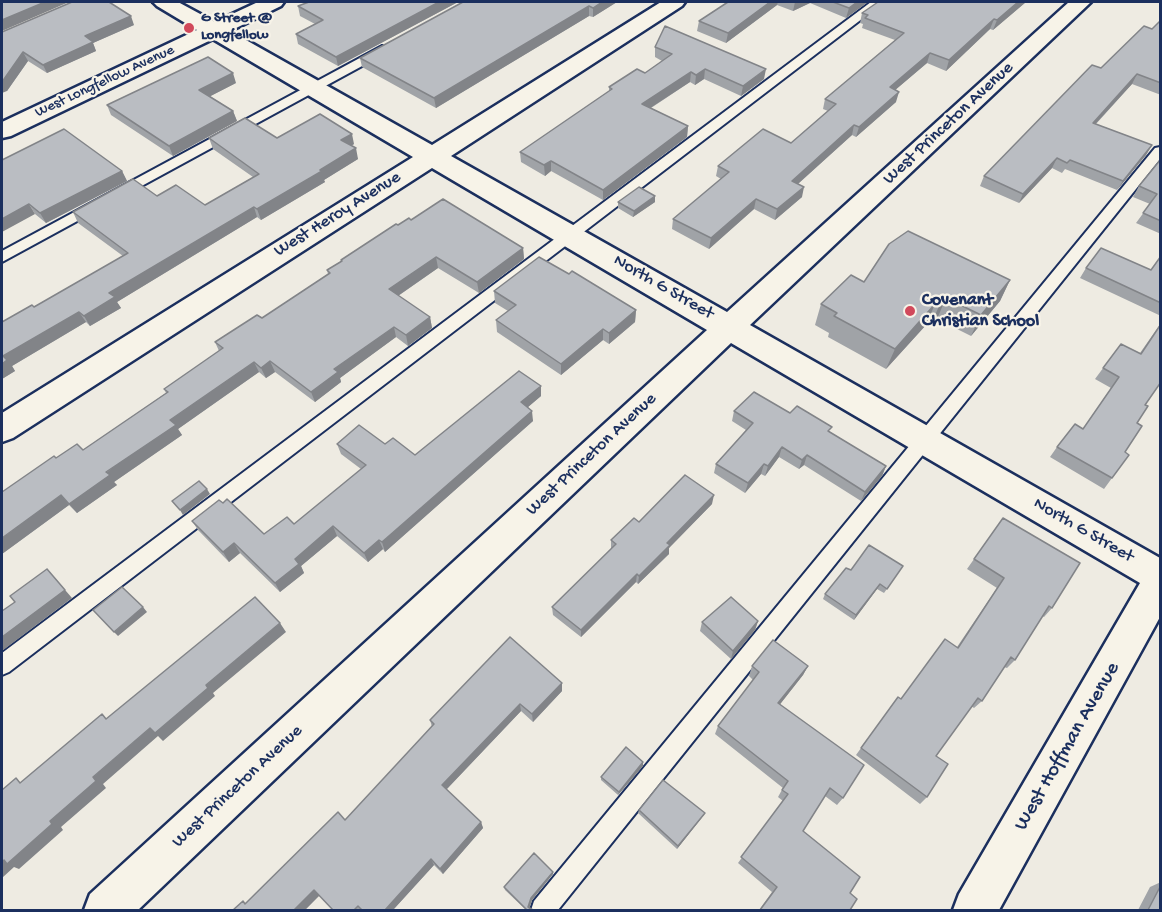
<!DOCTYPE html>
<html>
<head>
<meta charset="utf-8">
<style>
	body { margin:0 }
	#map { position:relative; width:1162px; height:912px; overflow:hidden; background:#eeebe2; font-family:"Gochi Hand",sans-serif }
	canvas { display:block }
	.frame { position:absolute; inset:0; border:3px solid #1b2f5e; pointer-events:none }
</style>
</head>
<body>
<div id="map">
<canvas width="1162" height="912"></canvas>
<div class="frame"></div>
</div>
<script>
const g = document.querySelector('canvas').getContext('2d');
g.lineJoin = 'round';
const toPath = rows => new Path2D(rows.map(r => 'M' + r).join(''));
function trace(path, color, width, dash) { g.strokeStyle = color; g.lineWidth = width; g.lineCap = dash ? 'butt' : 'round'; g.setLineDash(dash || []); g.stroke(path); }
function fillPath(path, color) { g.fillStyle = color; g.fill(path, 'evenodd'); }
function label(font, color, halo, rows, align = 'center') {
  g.font = font + ' "Gochi Hand",sans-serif'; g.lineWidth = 4.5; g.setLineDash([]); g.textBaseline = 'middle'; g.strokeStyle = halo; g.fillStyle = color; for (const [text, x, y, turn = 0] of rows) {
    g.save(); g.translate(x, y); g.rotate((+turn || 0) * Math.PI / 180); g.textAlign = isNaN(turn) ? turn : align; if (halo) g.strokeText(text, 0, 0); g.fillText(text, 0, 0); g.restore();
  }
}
const service = toPath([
	[871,2,884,2,9,672,2,675,2,653,871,2],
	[382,46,388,50,386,53,2,262,2,251,382,46],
	[1160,147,1160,159,558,910,531,910,534,901,1155,148,1160,147]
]);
const minor = toPath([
	[153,2,178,2,215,22,258,2,284,2,281,6,230,31,432,145,661,2,685,2,682,6,451,156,727,312,1069,2,1091,2,750,325,1160,558,1160,617,999,910,953,910,959,894,1140,583,731,343,138,910,84,910,90,894,707,330,432,168,13,438,2,442,2,413,413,157,213,39,11,136,2,138,2,122,197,30,157,6,153,2]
]);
trace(service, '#1b2f5e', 4);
trace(minor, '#1b2f5e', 5);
fillPath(service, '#f7f3e8');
fillPath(minor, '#f7f3e8');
fillPath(toPath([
	[458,2,338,66,298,44,296,34,315,24,300,16,298,6],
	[463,2,617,2,593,17,589,16,436,108,362,67,360,58],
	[728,2,868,2,846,18,810,3,793,11,777,5,726,43,697,31,699,21],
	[878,2,1026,2,993,30,990,29,946,71,927,63,895,90,896,102,856,137,852,135,798,184,802,197,775,220,754,209,709,249,672,229,673,219,721,179,716,176,718,166,791,143,828,111,823,109,825,99,895,40,862,28,863,24,860,23,862,13],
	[1161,20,1161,95,1132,84,1096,124,1152,145,1146,155,1117,190,1065,169,1062,173,1052,168,1019,203,980,186,984,176,1101,68,1152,29],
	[134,25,93,43,96,51,47,73,28,61,7,91,2,32],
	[655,47,764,79,741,96,704,79,695,85,690,82,651,108,688,126,687,137,603,200,551,171,545,176,521,162,520,152,609,91,609,87,645,73,662,61,655,57],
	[236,83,210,96,233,111,237,121,173,156,111,115,107,105],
	[209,138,277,138,354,144,351,146,358,159,324,180,325,182,261,220,257,217,117,302,121,308,90,326,86,322,12,366,15,371,2,379,2,322,34,307,123,256,78,223,73,212,157,196,205,205,253,177,213,149],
	[1161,159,1161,234,1136,223,1150,204,1133,197,1139,186],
	[2,160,122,171,127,181,46,223,35,214],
	[618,202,655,202,633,217,618,208],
	[411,220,523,248,524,259,479,293,438,268,398,296,430,317,432,328,408,346,396,337,340,378,341,382,315,402,275,372,266,378,259,372,178,429,182,435,114,482,117,485,77,513,69,505,2,554,56,458,83,450,166,393,164,389,219,351,215,342,262,318,328,274,327,270,341,261,341,260,398,225],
	[1161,256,1161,316,1080,278,1086,268,1151,270],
	[569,274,636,310,635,322,609,344,603,340,561,375,497,332,496,320,508,311,495,303,494,291],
	[1010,280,1000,301,971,336,937,319,930,327,926,325,886,369,828,337,829,333,815,325,821,304,864,282],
	[1161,323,1161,382,1145,405,1125,452,1112,478,1104,489,1050,457,1057,447,1083,429,1111,388,1095,379,1121,344,1140,353],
	[541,386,541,396,528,407,533,421,385,552,383,549,368,562,337,536,301,566,304,573,280,592,240,553,229,562,198,530,192,521,223,503,264,534,294,524,361,469,341,454,337,444,385,444,415,455],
	[734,411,790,413,830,432,886,466,882,476,861,501,804,465,799,469,779,457,765,476,761,474,745,493,714,473,716,464,746,430,732,421],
	[712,504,669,548,669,554,638,584,636,582,581,637,553,615,552,607,611,549,611,540,639,522],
	[1003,518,1052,608,1044,617,1042,616,1015,660,1007,668,1004,667,982,701,974,708,971,706,936,756,927,797,920,804,856,755,898,697,901,699,957,647,997,588,967,569],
	[903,566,884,593,877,589,854,620,823,599,825,594,851,570],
	[758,621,755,630,731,659,700,631,702,622],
	[752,666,808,666,803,675,780,704,843,798,837,805,825,796,803,831,850,893,850,910,759,910,772,892,738,863,783,801,778,797,783,788,715,734,718,726,753,680,749,676],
	[562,683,562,691,533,722,521,711,446,790,481,822,483,828,443,874,434,865,393,910,333,910,319,895,305,910,233,910,246,903,345,820,432,727,430,720],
	[643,766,618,795,601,780,601,777],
	[639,810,705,813,703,816,677,849,638,813],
	[553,874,532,900,529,908,533,910,526,910,505,890,504,887],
	[1161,882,1161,910,1138,910,1150,887]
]), '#a0a3a7');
fillPath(toPath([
	[45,2,69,2,2,31,2,20],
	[439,2,458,2,338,66,336,57],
	[602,2,617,2,593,17,593,8],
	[770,2,778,2,777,5,726,43,728,33],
	[795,2,810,2,810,3,793,11],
	[857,2,868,2,846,18,849,8],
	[1018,2,1026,2,993,30,997,20],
	[589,6,589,16,436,108,434,98],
	[131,16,134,25,93,43,96,51,47,73,43,65,85,36],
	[994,19,990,29,946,71,949,60],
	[23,52,28,61,7,91,2,93,2,82],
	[930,53,927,63,887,97,890,87],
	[705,69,704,79,695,85,696,75],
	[766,69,764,79,741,96,743,86],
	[691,72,690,82,641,114,642,104],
	[233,73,236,83,203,100,199,90],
	[1137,74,1132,84,1088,132,1093,123],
	[899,92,896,102,856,137,859,127],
	[233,111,237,121,173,156,169,146],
	[854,125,852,135,790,191,792,181],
	[688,126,687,137,603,200,603,190],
	[352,134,354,144,344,150,341,140],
	[1152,145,1146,155,1117,190,1123,181],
	[356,148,358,159,324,180,325,182,261,220,257,209,320,170],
	[1057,158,1052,168,1019,203,1023,194],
	[551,161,551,171,545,176,544,165],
	[122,171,127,181,46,223,40,213],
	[804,187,802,197,775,220,777,209],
	[655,196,655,202,633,217,634,211],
	[756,199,754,209,709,249,711,238],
	[29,204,35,214,2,232,2,219],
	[254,207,257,217,117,302,121,308,90,326,84,316,109,293],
	[523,248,524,259,479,293,477,282],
	[436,257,438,268,392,300,389,289],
	[1010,280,1000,301,971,336,981,315],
	[946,298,937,319,930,327,939,306],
	[935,304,926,325,886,369,895,349],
	[636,310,635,322,609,344,609,333],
	[79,312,86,322,12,366,15,371,2,379,2,364,3,356],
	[430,317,432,328,408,346,406,335],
	[394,327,396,337,340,378,341,382,315,402,311,392,334,369],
	[603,329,603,340,561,375,561,364],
	[270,361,275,372,266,378,261,368],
	[254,362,259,372,178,429,182,435,114,482,117,485,77,513,69,504,170,420],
	[541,386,541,396,521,413,521,402],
	[532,411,533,421,385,552,382,542],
	[782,447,779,457,765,476,768,466],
	[807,455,804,465,799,469,802,460],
	[764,464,761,474,745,493,748,483],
	[886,466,882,476,861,501,865,492],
	[207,489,210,494,183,515,180,510],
	[61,495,69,505,2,554,2,538],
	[714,495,712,504,669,548,669,554,638,584,639,576,667,543],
	[333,526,337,536,301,566,304,573,280,592,275,583,295,559],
	[379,540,383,549,368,562,364,553],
	[234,543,240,553,229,562,223,552],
	[47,569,72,598,2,651,2,637],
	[637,574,636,582,581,637,581,630],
	[880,584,877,589,854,620,856,615],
	[143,607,147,612,118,636,114,632],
	[758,621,755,630,731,659,733,651],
	[280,623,286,632,213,693,215,696,163,741,158,736,103,784,106,788,61,827,63,830,19,869,14,867,2,878,2,862,50,821,93,777,150,728,206,685],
	[808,666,803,675,774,712,778,703],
	[562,683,562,691,533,722,532,714],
	[520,704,521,711,444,792,442,785],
	[643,762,643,766,618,795,619,792],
	[705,813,703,816,677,849,678,846],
	[481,822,483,828,443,874,440,869],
	[431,859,434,865,393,910,385,910],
	[553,872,553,874,532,900,529,909,528,907,531,898],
	[314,890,320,895,305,910,294,910]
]), '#828488');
const building = toPath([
	[2,2,45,2,2,20,2,2],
	[72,2,109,2,131,16,85,36,93,42,43,65,23,52,2,82,2,32,72,2],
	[309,2,439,2,336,57,296,34,323,20,298,6,309,2],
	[463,2,602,2,593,8,589,6,434,98,360,58,463,2],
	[728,2,770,2,728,33,699,21,728,2],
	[833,2,857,2,849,8,833,2],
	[878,2,1018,2,997,20,994,19,949,60,930,53,890,87,899,92,859,127,854,125,792,181,804,187,777,209,756,199,711,238,673,219,729,172,718,166,763,129,791,143,836,104,825,99,904,33,865,18,868,15,862,13,878,2],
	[1161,20,1161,83,1137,74,1093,123,1152,145,1123,181,1070,160,1067,163,1057,158,1023,194,984,176,1092,65,1101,68,1144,26,1152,29,1161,20],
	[665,26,766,69,743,86,705,69,696,75,691,72,642,104,688,126,603,190,551,161,544,165,520,152,612,89,609,87,637,69,645,73,672,54,655,47,665,26],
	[208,57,233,73,199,90,233,111,169,146,107,105,208,57],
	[320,114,352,134,341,140,356,148,320,170,322,171,257,209,254,207,109,293,115,297,84,316,79,312,3,356,7,360,2,364,2,322,32,305,34,307,128,253,73,212,133,179,157,196,176,185,205,205,259,174,209,138,245,118,277,138,320,114],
	[64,129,122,171,40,213,29,204,2,219,2,160,64,129],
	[1161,159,1161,221,1143,213,1157,194,1139,186,1161,159],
	[639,187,655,196,634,211,618,202,639,187],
	[443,199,523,248,477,282,436,257,389,289,430,317,406,335,394,327,334,369,338,372,311,392,270,361,261,368,254,362,170,420,176,425,106,472,110,475,69,504,61,495,2,538,2,492,54,456,56,458,77,444,83,450,168,392,164,389,223,348,215,342,257,315,262,318,330,273,327,270,342,261,341,260,396,224,398,225,409,218,411,220,443,199],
	[908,231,1010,280,981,315,946,298,939,306,935,304,895,349,834,316,837,313,821,304,851,275,864,282,889,244,908,231],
	[1101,248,1151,270,1161,256,1161,303,1086,268,1101,248],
	[539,257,569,274,572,271,636,310,609,333,603,329,561,364,496,320,516,305,494,291,539,257],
	[1161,324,1161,382,1145,405,1148,406,1137,423,1142,426,1125,452,1129,455,1112,478,1057,447,1075,424,1083,429,1119,377,1103,368,1121,344,1141,354,1161,324],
	[519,371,541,386,521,402,532,411,382,542,379,540,364,553,333,526,295,559,299,564,275,583,234,543,223,552,192,521,219,500,223,503,227,499,264,534,287,517,294,524,366,465,337,444,359,425,385,444,393,438,415,455,519,371],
	[754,392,790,413,797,406,832,427,828,431,886,466,865,492,807,455,802,460,782,447,768,466,764,464,748,483,716,464,753,423,734,411,754,392],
	[685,475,714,495,667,543,670,545,639,576,637,574,581,630,552,607,616,544,611,540,634,518,639,522,685,475],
	[199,481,207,489,180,510,172,501,199,481],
	[1003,518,1080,563,1052,608,1049,606,1015,660,1011,657,982,701,978,698,936,756,948,764,927,797,861,748,898,697,901,699,945,639,958,648,1004,578,974,559,1003,518],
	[869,545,903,566,887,589,880,584,856,615,825,594,846,568,851,570,869,545],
	[47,569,65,590,2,637,2,611,15,602,10,596,47,569],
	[122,587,143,607,114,632,93,610,122,587],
	[255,597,280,623,206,685,208,688,155,733,150,728,93,777,96,781,50,821,52,824,7,864,4,860,2,862,2,790,16,778,20,783,102,714,106,719,255,597],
	[731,597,758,621,733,651,702,622,731,597],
	[510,637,562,683,532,714,520,704,442,785,481,822,440,869,431,859,385,910,362,910,358,906,354,910,333,910,314,890,294,910,233,910,243,901,245,904,338,812,345,820,434,724,430,720,510,637],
	[773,640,808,666,778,703,864,765,843,798,830,788,803,831,860,877,850,893,857,899,850,910,760,910,777,887,741,857,788,794,782,790,788,781,718,726,759,672,752,666,773,640],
	[626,747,643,762,619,792,601,777,626,747],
	[663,780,705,813,678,846,639,810,663,780],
	[534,853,553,872,531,898,528,907,533,910,527,910,504,887,534,853],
	[1161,885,1161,910,1148,910,1161,885]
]);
fillPath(building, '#babdc2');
trace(building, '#828488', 1.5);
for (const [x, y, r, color] of [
	[189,28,6,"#d1495b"],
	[910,311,6,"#d1495b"]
]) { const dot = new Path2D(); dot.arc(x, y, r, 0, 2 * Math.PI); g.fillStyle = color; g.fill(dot); trace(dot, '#f7f3e8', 2); }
label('bold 15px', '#1b2f5e', '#f7f3e8', [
	["G Street @",201,19],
	["Longfellow",201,36]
], 'left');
label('15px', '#1b2f5e', '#f7f3e8', [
	["West Longfellow Avenue",105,82,-25]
]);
label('18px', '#1b2f5e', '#f7f3e8', [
	["West Princeton Avenue",949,124,-43],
	["West Heroy Avenue",338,215,-32],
	["North G Street",663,288,30],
	["West Princeton Avenue",592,455,-43],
	["North G Street",1083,531,30],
	["West Princeton Avenue",238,787,-43]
]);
label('bold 18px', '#1b2f5e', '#f7f3e8', [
	["Covenant",922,301],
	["Christian School",922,322]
], 'left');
label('21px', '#1b2f5e', '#f7f3e8', [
	["West Hoffman Avenue",1068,747,-60]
]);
</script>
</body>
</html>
